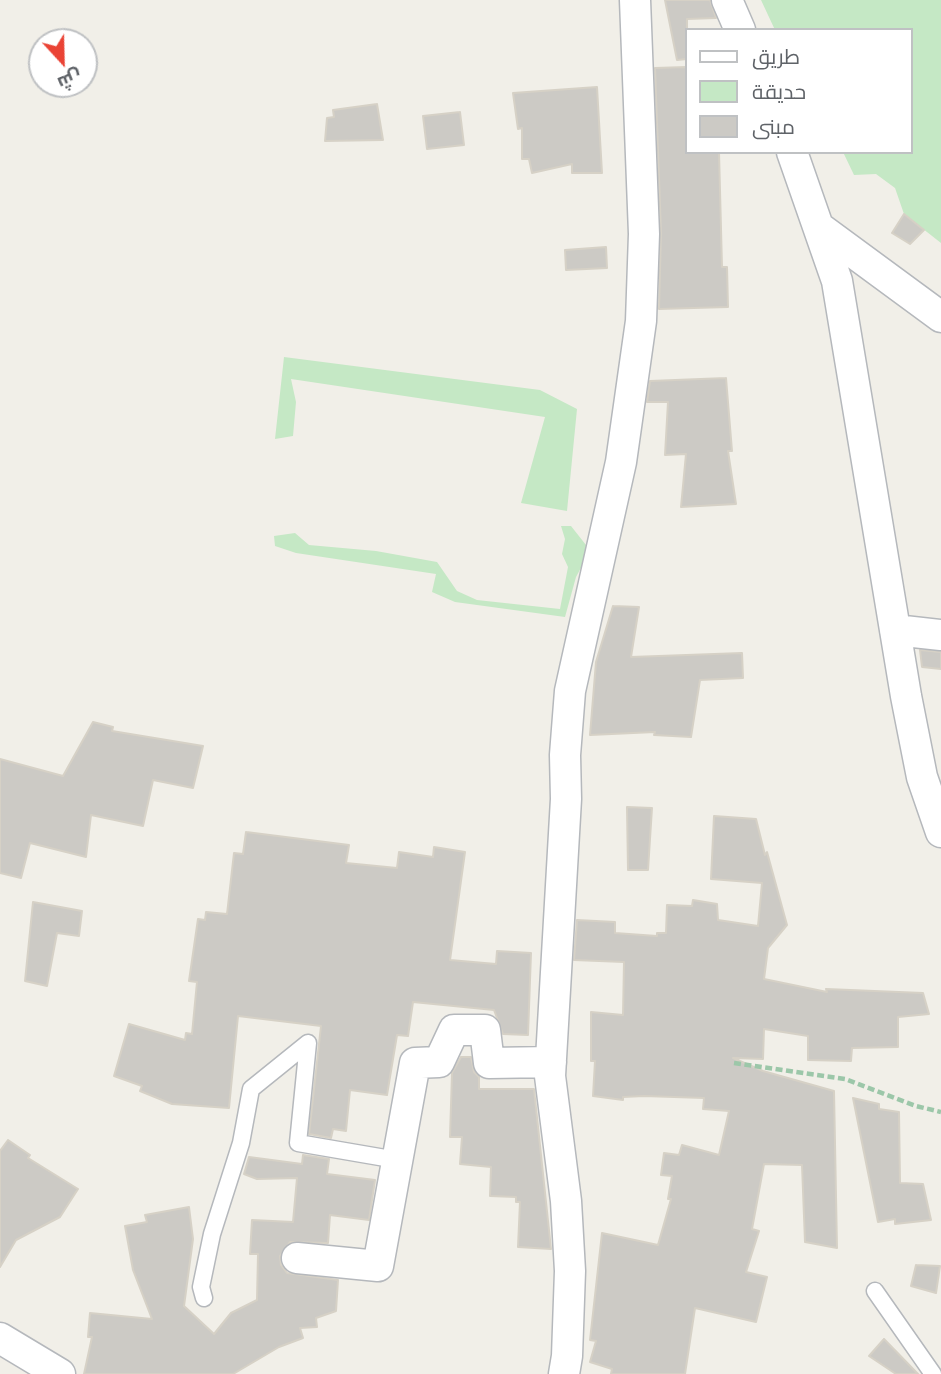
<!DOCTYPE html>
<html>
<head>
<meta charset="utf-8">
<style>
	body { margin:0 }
	#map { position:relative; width:941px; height:1374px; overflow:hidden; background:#f1efe8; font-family:Lato,Cairo,sans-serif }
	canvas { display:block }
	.legend { position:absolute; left:685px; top:28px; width:228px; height:126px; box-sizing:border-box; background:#fff; border:2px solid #bfc1c3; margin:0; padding:9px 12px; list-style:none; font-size:21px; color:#5f6368 }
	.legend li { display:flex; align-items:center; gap:14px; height:35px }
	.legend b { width:35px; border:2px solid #bfc1c3 }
	.north { position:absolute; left:28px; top:28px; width:70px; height:70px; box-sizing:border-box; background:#fff; border:2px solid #bfc1c3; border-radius:50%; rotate:158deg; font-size:19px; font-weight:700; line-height:28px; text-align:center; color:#5f6368 }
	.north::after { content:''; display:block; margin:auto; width:24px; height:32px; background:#ea4335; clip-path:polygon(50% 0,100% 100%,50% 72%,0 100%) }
</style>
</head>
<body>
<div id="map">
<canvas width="941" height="1374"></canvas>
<ul class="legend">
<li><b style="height:9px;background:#fff"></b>طريق</li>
<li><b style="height:19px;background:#c5e8c5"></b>حديقة</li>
<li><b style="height:19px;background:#cccac5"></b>مبنى</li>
</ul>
<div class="north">ش</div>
</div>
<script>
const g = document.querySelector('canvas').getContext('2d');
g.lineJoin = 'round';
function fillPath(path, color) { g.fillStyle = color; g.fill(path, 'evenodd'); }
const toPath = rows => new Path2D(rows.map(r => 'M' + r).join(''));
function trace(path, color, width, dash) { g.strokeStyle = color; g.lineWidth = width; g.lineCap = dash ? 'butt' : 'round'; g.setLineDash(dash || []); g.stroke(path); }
fillPath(toPath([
	[761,0,941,0,941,243,904,214,895,188,876,174,854,175,843,152,911,152,911,30,775,30],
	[284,357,540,390,577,409,567,511,521,503,545,417,291,379,296,402,293,436,275,439],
	[561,526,571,526,586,545,583,564,576,577,565,617,455,602,432,592,436,574,296,553,275,546,274,536,295,533,309,545,376,551,437,562,457,591,477,600,560,609,568,567,562,554,565,539]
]), '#c5e8c5');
const building = toPath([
	[665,0,710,0,716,18,687,19,687,59,677,60,665,0],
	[687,67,687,152,719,152,722,267,727,267,728,307,659,309,661,233,655,68,687,67],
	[597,87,602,173,572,173,572,164,532,173,529,159,522,159,522,128,518,129,513,93,597,87],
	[377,104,383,140,325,141,327,118,334,117,333,110,377,104],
	[460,112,464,145,427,149,423,116,460,112],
	[904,214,924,230,910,244,892,233,904,214],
	[606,247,607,268,566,270,565,250,606,247],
	[726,378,732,451,728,451,736,504,681,507,686,454,665,455,668,402,647,402,650,381,726,378],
	[613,606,639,607,631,657,742,653,743,678,700,680,691,737,654,735,655,732,590,735,596,662,613,606],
	[920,650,941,652,941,669,922,667,920,650],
	[93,722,113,727,112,731,203,746,193,788,153,780,143,826,91,815,86,857,30,843,21,878,0,873,0,759,63,776,93,722],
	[627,807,652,808,648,870,628,870,627,807],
	[714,816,756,819,765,855,767,852,787,925,768,948,764,979,827,992,826,989,923,993,929,1014,898,1017,898,1047,852,1048,851,1061,808,1060,808,1036,764,1029,763,1059,733,1058,763,1071,834,1091,837,1248,805,1242,802,1165,764,1164,752,1229,759,1231,746,1272,767,1277,756,1322,695,1308,685,1374,611,1374,612,1369,590,1362,596,1341,590,1340,602,1233,658,1245,671,1199,668,1199,672,1176,661,1175,664,1153,679,1155,682,1145,719,1155,729,1111,703,1109,704,1098,644,1096,623,1097,623,1100,593,1096,595,1061,591,1061,591,1012,623,1015,624,962,574,960,577,920,615,922,615,933,657,936,657,933,666,933,667,905,692,906,693,900,717,904,718,920,758,926,762,883,711,879,714,816],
	[246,832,349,845,346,863,397,868,399,852,433,857,434,847,465,852,450,960,496,964,497,951,531,953,528,1035,503,1034,494,1010,413,1002,408,1036,397,1035,387,1095,350,1090,346,1131,333,1129,331,1138,309,1134,321,1026,238,1016,229,1108,172,1104,140,1091,142,1086,114,1076,129,1024,185,1040,186,1033,192,1034,197,982,189,981,198,919,205,920,206,912,227,914,234,853,243,854,246,832],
	[33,902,82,911,79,936,57,933,47,986,25,981,33,902],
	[461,1057,471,1057,474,1072,479,1077,479,1089,534,1089,551,1249,518,1247,520,1202,516,1202,516,1197,490,1196,491,1167,460,1164,462,1137,450,1137,452,1073,461,1057],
	[853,1098,879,1104,879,1109,899,1112,900,1183,923,1184,931,1220,895,1224,895,1219,878,1222,853,1098],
	[8,1140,30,1155,28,1158,78,1189,60,1217,16,1240,0,1267,0,1151,8,1140],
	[303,1155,329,1159,327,1174,375,1180,369,1220,330,1215,328,1243,290,1242,280,1256,281,1265,287,1273,338,1280,336,1311,316,1318,317,1327,300,1328,303,1338,279,1347,233,1374,84,1374,92,1337,88,1337,90,1313,152,1319,133,1270,125,1226,147,1222,145,1215,189,1207,193,1239,184,1306,214,1334,231,1313,257,1300,258,1254,250,1254,252,1220,293,1222,297,1178,257,1179,244,1174,249,1157,302,1164,303,1155],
	[916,1265,940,1266,936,1293,911,1286,916,1265],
	[884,1339,918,1374,896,1374,869,1356,884,1339]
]);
fillPath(building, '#cccac5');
trace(building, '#d6d1c6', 2);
const service = toPath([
	[875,1291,933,1374],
	[204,1298,201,1287,212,1234,241,1143,251,1089,308,1043,298,1143,397,1160]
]);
const minor = toPath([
	[727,0,740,30],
	[792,152,837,281,906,696,922,777,941,832],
	[820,228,941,317],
	[895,630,941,635],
	[297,1258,378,1266,415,1063,439,1062,454,1030,485,1030,489,1063,551,1062],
	[0,1338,60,1374],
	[564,1374,567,1356,570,1271,566,1201,550,1076,566,799,565,755,570,691,621,462,641,321,644,234,635,0]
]);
trace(service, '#b5b8bc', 19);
trace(minor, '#b5b8bc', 33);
trace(toPath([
	[734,1063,845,1079,916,1106,941,1112]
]), '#9cc7a9', 4.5, [7, 3.5]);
trace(service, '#fff', 16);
trace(minor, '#fff', 30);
</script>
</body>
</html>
